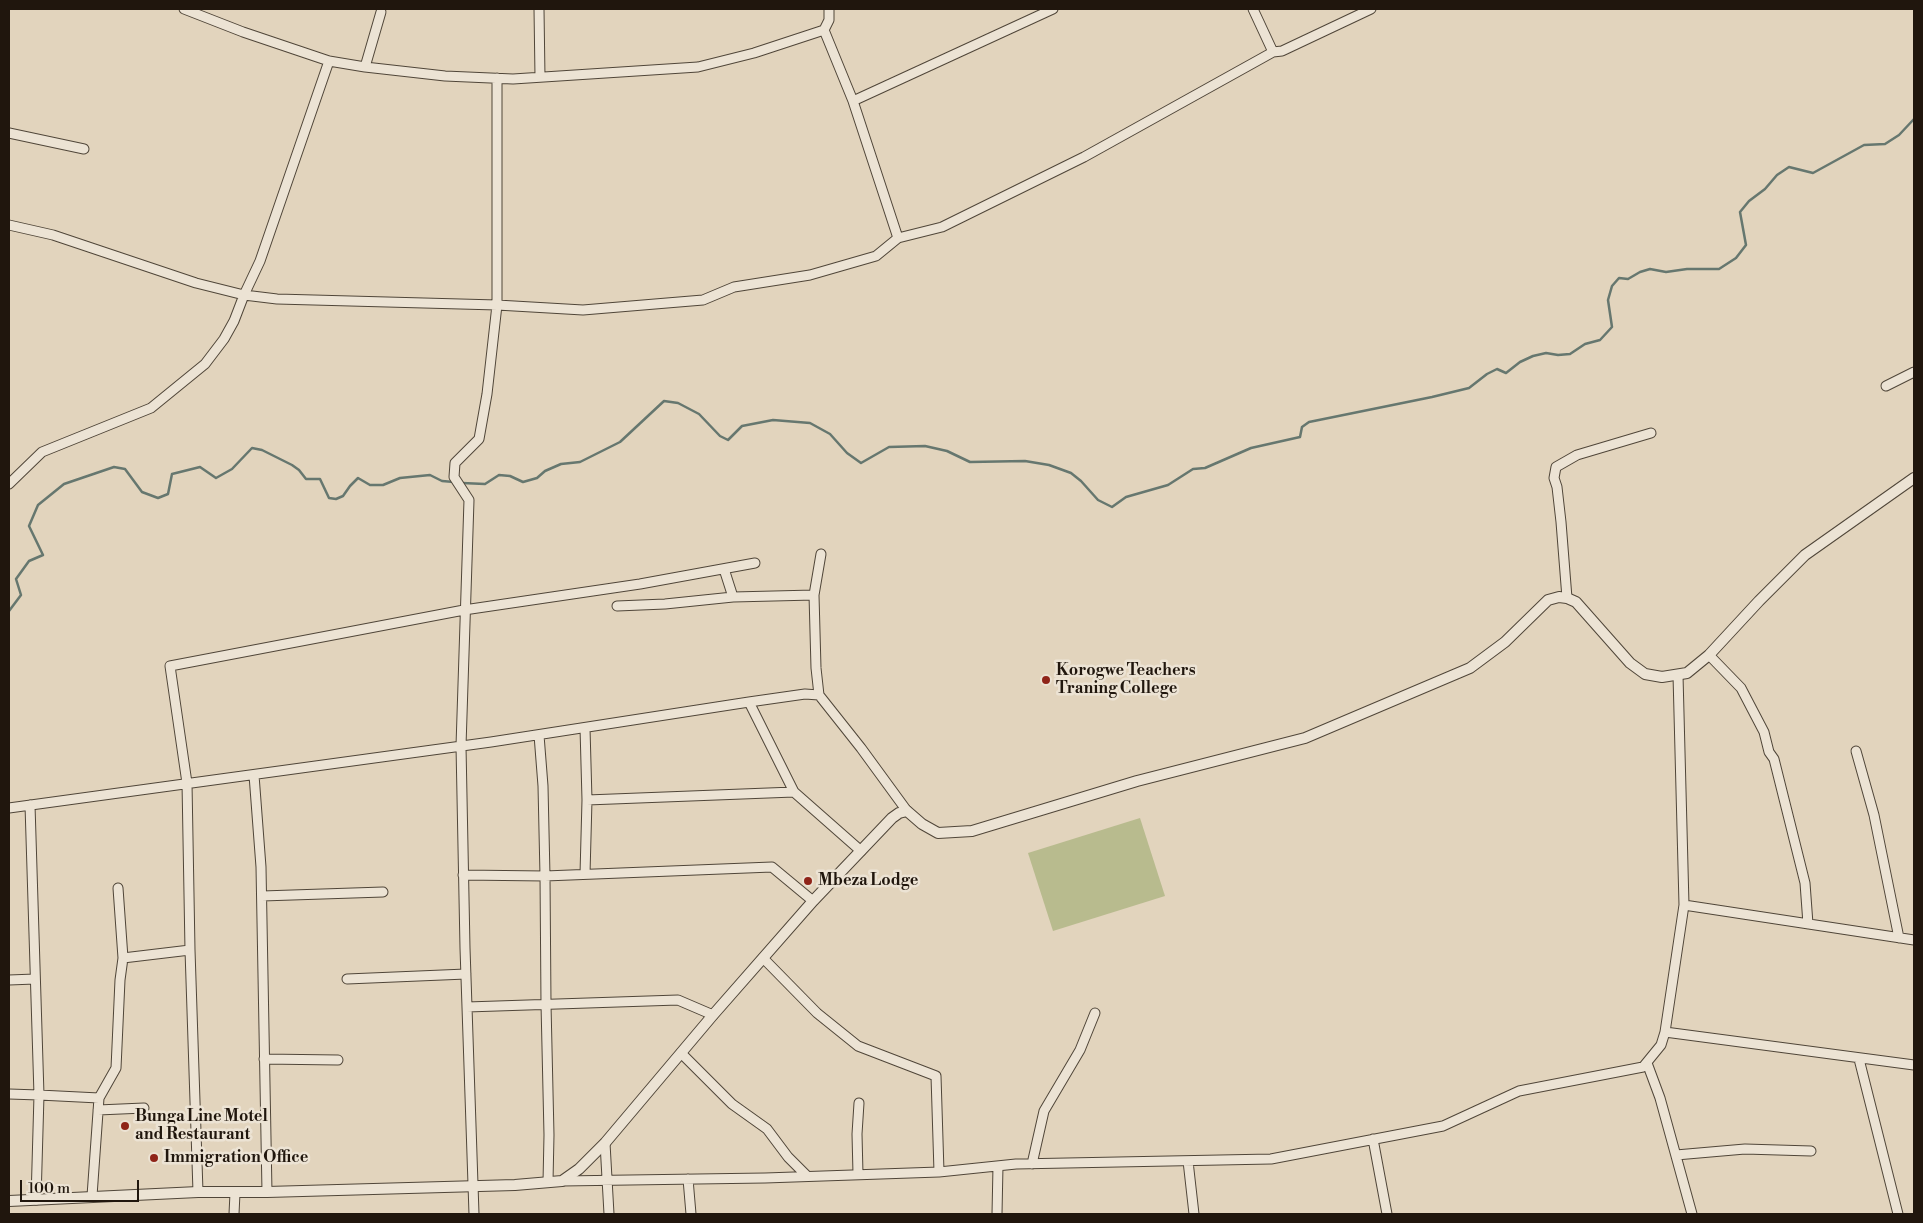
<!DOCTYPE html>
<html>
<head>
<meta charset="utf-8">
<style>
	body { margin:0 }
	#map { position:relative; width:1923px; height:1223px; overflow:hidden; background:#e2d4bd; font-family:"Libre Bodoni",serif }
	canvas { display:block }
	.frame { position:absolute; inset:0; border:10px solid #20160d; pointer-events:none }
	.scale { position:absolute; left:20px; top:1180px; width:119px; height:22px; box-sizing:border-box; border:2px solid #20160d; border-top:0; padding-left:6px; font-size:15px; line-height:18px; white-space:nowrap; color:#20160d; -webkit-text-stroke:4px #ece3d4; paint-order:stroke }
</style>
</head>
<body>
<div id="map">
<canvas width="1923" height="1223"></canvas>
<div class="frame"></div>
<div class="scale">100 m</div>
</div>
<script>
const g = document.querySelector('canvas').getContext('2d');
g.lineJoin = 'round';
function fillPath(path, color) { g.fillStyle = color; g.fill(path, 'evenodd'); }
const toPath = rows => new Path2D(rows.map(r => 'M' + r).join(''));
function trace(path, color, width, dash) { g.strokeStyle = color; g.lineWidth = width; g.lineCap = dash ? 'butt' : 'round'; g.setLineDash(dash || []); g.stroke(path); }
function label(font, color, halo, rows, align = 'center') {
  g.font = font + ' "Libre Bodoni",serif'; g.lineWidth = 5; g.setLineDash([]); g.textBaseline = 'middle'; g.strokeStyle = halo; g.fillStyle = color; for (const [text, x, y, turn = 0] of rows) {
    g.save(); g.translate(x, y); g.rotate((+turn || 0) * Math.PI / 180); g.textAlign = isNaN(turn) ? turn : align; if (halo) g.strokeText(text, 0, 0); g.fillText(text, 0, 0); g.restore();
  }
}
fillPath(toPath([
	[1140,818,1165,896,1053,931,1028,853]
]), '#b8bb8e');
trace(toPath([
	[462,483,485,484,499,475,510,476,523,482,537,478,545,471,561,464,580,462,620,442,664,401,678,403,699,414,720,436,728,440,742,426,773,420,810,423,830,434,847,453,861,463,889,447,925,446,947,451,970,462,1025,461,1049,465,1071,473,1081,481,1098,500,1112,507,1126,497,1168,485,1193,469,1205,468,1251,448,1300,437,1302,427,1309,422,1432,397,1469,388,1487,374,1497,369,1506,373,1520,362,1533,356,1546,353,1558,355,1570,354,1585,344,1600,340,1612,327,1608,300,1612,286,1619,278,1628,279,1640,272,1650,269,1666,272,1687,269,1719,269,1736,258,1746,245,1740,212,1749,201,1765,189,1777,175,1789,167,1813,173,1864,145,1885,144,1899,135,1914,119],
	[9,611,21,595,16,579,29,561,43,555,29,526,38,505,64,484,114,467,125,469,142,492,158,498,168,494,172,474,200,467,216,478,232,469,252,448,262,450,292,465,299,470,306,479,320,479,329,498,336,499,343,496,350,486,358,478,370,485,383,485,400,478,430,475,442,481,454,482]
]), '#66776f', 2.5);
const minor = toPath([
	[184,9,243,32,329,61,365,67,445,76,513,79,698,67,754,53,824,30,829,20,829,9],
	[539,9,540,77],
	[1253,9,1273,52],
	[824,30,853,101,898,238],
	[329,61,260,261,244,295,277,299,497,305,583,310,703,300,734,287,810,275,876,256,898,238,942,227,1084,157,1273,52,1282,51,1371,9],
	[365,67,381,12],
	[853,101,1053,9],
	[9,133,84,149],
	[9,225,53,235,196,283,244,295,234,321,224,339,205,364,151,408,42,452,9,484],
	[1886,386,1914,372],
	[821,554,814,595,816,668,819,695,861,748,907,811],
	[724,569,733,597],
	[1567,598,1561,522,1557,487,1554,478,1556,467,1577,455,1651,433],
	[617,606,665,604,733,597,814,595],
	[1709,655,1741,688,1764,732,1769,752,1774,759,1805,883,1808,924],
	[749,702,794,792,861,851],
	[585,728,587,800,585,874],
	[539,735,543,786,545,876,546,1004,549,1135,548,1182],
	[1856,751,1874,815,1899,938],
	[254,775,261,867,267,1192],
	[587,800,794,792],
	[9,808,491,742,749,702,805,694,819,695],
	[463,875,545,876,772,867,813,901],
	[118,888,123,958],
	[262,896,383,892],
	[1684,905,1914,940],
	[763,958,817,1013,858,1046,936,1076,939,1172],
	[347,979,466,974],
	[9,980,35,979],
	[467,1007,678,1000,713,1015],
	[1665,1032,1914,1065],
	[681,1053,732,1104,767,1129,788,1157,806,1175],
	[264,1059,338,1060],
	[1859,1059,1898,1214],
	[1647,1063,1660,1098,1692,1214],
	[9,1094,39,1095,30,805],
	[98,1110,144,1108],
	[1373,1139,1387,1214],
	[605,1143,609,1214],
	[1676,1155,1745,1149,1811,1151],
	[1188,1161,1194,1214],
	[1032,1164,1044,1111,1080,1050,1095,1013],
	[858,1174,857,1134,859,1103],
	[688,1179,691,1214],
	[562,1181,765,1178,939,1172,1016,1164,1271,1159,1443,1126,1519,1091,1643,1067,1661,1045,1665,1032,1684,905,1678,675],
	[198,1192,190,950,187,783,170,666,464,610,640,584,755,563],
	[92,1196,99,1098,116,1068,120,980,123,958,190,950],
	[36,1200,39,1095,99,1098],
	[234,1214,235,1193],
	[474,1214,465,948,461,746,469,500,454,477,455,463,479,439,487,394,497,305,497,78],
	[997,1214,998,1166]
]);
const tertiary = toPath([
	[9,1201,198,1192,267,1192,515,1185,562,1181,579,1169,605,1143,713,1015,813,901,892,818,899,813,907,811,922,824,938,833,972,831,1137,781,1305,738,1470,668,1505,642,1548,600,1559,597,1567,598,1576,602,1630,663,1645,674,1662,677,1687,673,1709,655,1759,601,1805,555,1914,478]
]);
trace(minor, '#504639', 11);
trace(tertiary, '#504639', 12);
trace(minor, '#ece3d4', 9);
trace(tertiary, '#ece3d4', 10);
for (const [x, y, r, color] of [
	[1046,680,5,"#8f2418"],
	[808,881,5,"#8f2418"],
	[125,1126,5,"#8f2418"],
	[154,1158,5,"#8f2418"]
]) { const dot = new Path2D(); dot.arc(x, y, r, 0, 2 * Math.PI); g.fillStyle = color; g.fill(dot); trace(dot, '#ece3d4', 2); }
label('bold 16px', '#20160d', '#ece3d4', [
	["Korogwe Teachers",1056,671],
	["Traning College",1056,689],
	["Mbeza Lodge",818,881],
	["Bunga Line Motel",135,1117],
	["and Restaurant",135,1135],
	["Immigration Office",164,1158]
], 'left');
</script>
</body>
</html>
